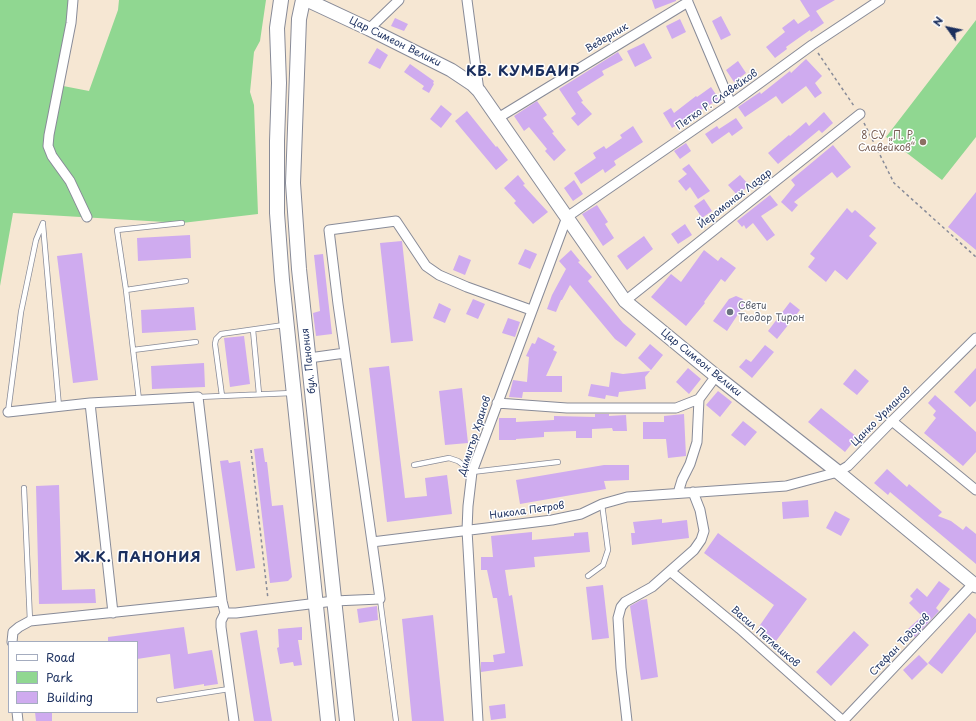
<!DOCTYPE html>
<html>
<head>
<meta charset="utf-8">
<style>
	body { margin:0 }
	#map { position:relative; width:976px; height:721px; overflow:hidden; background:#f6e7d3; font-family:"Playpen Sans",sans-serif }
	canvas { display:block }
	.legend { position:absolute; left:8px; top:641px; width:130px; height:72px; box-sizing:border-box; background:#fff; border:1px solid #a4acbf; margin:0; padding:5px 7px; list-style:none; font-size:12px; color:#1b2f5e }
	.legend li { display:flex; align-items:center; gap:8px; height:20px }
	.legend b { width:20px; border:1px solid #a4acbf }
	.north { position:absolute; left:928px; top:8px; width:40px; height:40px; -webkit-text-stroke:3px #fff; paint-order:stroke; rotate:303deg; font-size:11px; font-weight:700; line-height:16px; text-align:center; color:#1b2f5e }
	.north::after { content:''; display:block; margin:auto; width:14px; height:18px; background:#1b2f5e; clip-path:polygon(50% 0,100% 100%,50% 72%,0 100%) }
</style>
</head>
<body>
<div id="map">
<canvas width="976" height="721"></canvas>
<ul class="legend">
<li><b style="height:5px;background:#fff"></b>Road</li>
<li><b style="height:11px;background:#90d791"></b>Park</li>
<li><b style="height:11px;background:#cfabef"></b>Building</li>
</ul>
<div class="north">N</div>
</div>
<script>
const ctx = document.querySelector('canvas').getContext('2d');
ctx.lineJoin = 'round';
function fillPath(path, color) {
  ctx.fillStyle = color;
  ctx.fill(path, 'evenodd');
}
function poly(rows) {
  const path = new Path2D();
  for (const r of rows) {
    path.moveTo(r[0], r[1]);
    for (let i = 2; i < r.length; i += 2) path.lineTo(r[i], r[i + 1]);
  }
  return path;
}
function strokePath(path, color, width, dash) {
  ctx.strokeStyle = color;
  ctx.lineWidth = width;
  ctx.lineCap = dash ? 'butt' : 'round';
  ctx.setLineDash(dash || []);
  ctx.stroke(path);
}
function write(font, color, halo, rows, align = 'center') {
  ctx.font = font + ' "Playpen Sans",sans-serif';
  ctx.lineWidth = 3;
  ctx.setLineDash([]);
  ctx.textBaseline = 'middle';
  ctx.strokeStyle = halo;
  ctx.fillStyle = color;
  for (const [text, x, y, turn = 0] of rows) {
    ctx.save();
    ctx.translate(x, y);
    ctx.rotate((+turn || 0) * Math.PI / 180);
    ctx.textAlign = isNaN(turn) ? turn : align;
    if (halo) ctx.strokeText(text, 0, 0);
    ctx.fillText(text, 0, 0);
    ctx.restore();
  }
}
fillPath(poly([
	[0,0,73,0,58,85,89,91,118,10,119,0,266,0,260,41,254,52,250,92,254,105,258,214,182,223,13,213,0,286],
	[976,20,976,137,942,180,886,137]
]), '#90d791');
fillPath(poly([
	[652,0,676,0,676,1,655,9],
	[800,0,835,0,816,11,824,23,811,32,810,30,786,47,787,49,775,58,766,47,785,32,782,28,794,19,798,24,810,16],
	[721,16,731,35,721,40,712,21],
	[395,18,408,24,404,31,391,26],
	[680,19,686,32,672,39,666,26],
	[644,43,652,58,635,67,627,51],
	[377,48,388,55,380,69,368,63],
	[618,52,623,60,602,71,604,75,577,92,583,101,581,102,592,114,578,126,571,118,576,114,559,89],
	[806,59,822,76,815,83,822,93,815,98,806,86,782,104,776,96,745,117,738,107,760,92,761,94,790,71,791,73],
	[738,61,746,73,734,82,726,70],
	[410,64,434,81,433,83,434,84,429,93,422,89,424,86,404,72],
	[711,87,719,99,672,128,663,113,671,108,674,113,696,96,697,97],
	[537,101,547,115,543,118,554,132,552,133,566,150,554,161,545,151,547,149,529,127,524,131,514,116],
	[441,105,452,114,441,128,430,119],
	[467,111,496,147,497,146,508,160,496,170,455,121],
	[824,112,833,123,822,133,819,130,778,164,768,153,789,135,790,136,806,122,809,126],
	[736,118,743,128,732,136,729,132,712,144,705,134,717,126,719,129],
	[633,126,643,142,614,161,616,165,605,173,603,169,581,184,574,173,596,158,593,153,604,146,606,149,622,138,620,135],
	[686,143,691,151,680,159,674,151],
	[833,145,851,167,837,178,832,172,794,202,798,205,792,212,781,202,795,185,791,180],
	[689,164,710,191,698,199,690,187,686,191,678,181,687,174,682,169],
	[518,175,525,184,523,185,548,212,533,224,514,203,516,201,504,188],
	[740,175,749,185,738,196,728,185],
	[574,180,583,194,573,201,564,188],
	[976,192,976,250,948,227],
	[770,195,778,205,761,216,775,235,767,241,753,223,746,229,744,225,742,227,737,221],
	[704,199,712,211,702,218,694,206],
	[597,205,608,222,605,224,614,238,603,246,582,214],
	[847,208,852,213,855,210,876,228,869,236,877,243,847,280,835,270,826,282,808,267,815,258,810,254],
	[685,224,692,235,678,244,671,234],
	[190,235,191,258,138,261,137,238],
	[644,236,653,249,627,270,617,256],
	[402,241,413,341,391,343,380,243],
	[525,249,537,254,530,269,518,264],
	[571,250,580,261,578,262,592,277,588,281,623,323,636,334,626,347,615,339,570,285,562,300,561,300,556,312,547,309,552,295,566,269,559,261],
	[704,250,718,261,721,257,736,268,725,282,721,279,704,302,705,303,686,326,651,297,671,274,681,282],
	[82,253,98,380,73,383,57,256],
	[323,254,332,334,316,336,313,313,320,311,314,255],
	[459,255,471,260,465,275,453,270],
	[736,296,743,299,744,305,727,331,713,321,729,299],
	[473,299,485,304,478,319,466,314],
	[790,302,800,310,777,339,768,331],
	[439,303,451,309,445,323,433,318],
	[194,307,196,330,142,333,141,310],
	[508,318,520,322,515,337,502,333],
	[244,336,250,384,230,387,224,338],
	[538,337,555,346,553,350,557,352,546,376,562,376,562,392,523,392,522,398,509,397,513,380,527,382,529,357,526,356,532,343,535,344],
	[650,344,663,355,651,370,638,358],
	[765,345,774,352,752,378,739,367,746,359,751,362],
	[204,363,205,387,152,389,151,366],
	[389,366,405,498,427,496,425,478,447,475,452,514,387,522,369,368],
	[688,368,701,379,689,394,676,382],
	[976,368,976,401,970,407,954,392],
	[855,369,869,381,857,395,843,384],
	[650,371,645,377,646,389,619,392,618,397,606,395,605,399,588,396,591,384,609,387,611,372,623,374],
	[462,388,468,443,445,445,439,391],
	[718,391,732,402,720,417,706,405],
	[935,395,976,432,976,452,963,466,924,433,936,418,933,415,936,411,928,403],
	[821,408,857,437,845,452,808,422],
	[595,414,609,414,609,416,626,415,627,431,613,431,612,428,592,429,592,438,576,438,576,431,544,432,544,437,516,439,516,440,499,440,499,418,516,418,516,422,554,420,554,416,595,417],
	[684,414,686,456,668,458,666,439,643,439,643,422,664,422,664,416],
	[743,421,757,432,745,446,731,435],
	[263,448,265,462,267,462,272,506,283,505,292,577,288,581,270,583,254,449],
	[228,460,229,463,240,461,255,568,236,571,220,461],
	[604,465,629,465,629,480,604,481,606,489,520,504,516,480],
	[887,469,907,487,909,484,942,512,938,516,951,521,963,530,966,526,976,534,976,564,890,492,888,495,874,483],
	[59,485,62,590,95,589,96,603,39,604,36,486],
	[808,500,809,517,783,519,782,502],
	[835,511,850,519,841,536,826,528],
	[662,519,662,523,687,520,689,538,632,545,631,533,635,533,633,522],
	[532,532,532,540,574,536,574,533,588,532,590,552,534,557,535,567,505,570,509,596,512,595,523,666,481,672,481,662,494,662,493,655,505,653,497,598,493,598,487,570,481,570,481,557,493,557,491,536],
	[718,533,807,599,776,641,758,628,774,605,704,553],
	[939,581,950,589,936,608,939,611,915,637,908,629,922,616,909,603,913,599,910,596,917,588,927,597],
	[603,585,609,638,592,640,586,587],
	[647,599,658,677,641,680,630,606,641,600],
	[377,606,378,620,359,623,357,609],
	[969,613,976,619,976,632,942,674,928,663],
	[433,615,444,721,412,721,402,619],
	[184,627,188,654,212,650,218,684,204,686,204,684,174,689,170,654,137,659,137,642,108,642,108,637],
	[302,627,302,640,298,640,302,665,294,666,293,662,280,664,277,648,279,647,278,629],
	[257,630,272,721,254,721,240,633],
	[854,631,869,645,831,686,816,672],
	[919,655,928,664,912,680,903,670],
	[505,704,506,718,491,720,489,706],
	[35,712,52,712,52,721,36,721]
]), '#cfabef');
const lane = poly([
	[43,225,59,407],
	[126,290,186,281],
	[253,330,259,394],
	[133,350,196,342],
	[222,396,215,344,216,339,221,334,284,325],
	[198,397,292,393],
	[139,400,126,290,117,230,182,223],
	[8,412,21,312,36,240,43,223],
	[414,465,449,458,458,461,472,472,558,462],
	[24,488,30,621],
	[588,576,603,565,608,550,602,504],
	[380,599,396,721],
	[159,700,229,689]
]);
const street = poly([
	[73,0,71,23,49,135,48,146,52,156,70,181,87,217],
	[467,0,479,91],
	[687,0,731,104],
	[369,29,399,0],
	[498,118,688,2],
	[625,301,860,114],
	[309,358,345,353],
	[90,403,113,613],
	[497,403,567,408,676,408,699,399,716,376],
	[8,412,90,403,198,397,222,601,225,613,236,613,334,601,380,599,372,542,552,520,581,514,602,504,627,497,786,486,838,472,848,466,892,421,976,338],
	[892,421,976,490],
	[678,493,682,480,690,464,697,442,699,399],
	[372,542,338,304,329,230,396,221,426,266,439,275,467,287,531,310],
	[670,571,740,629,843,721],
	[225,613,221,621,221,627,234,721],
	[12,642,13,632,19,627,30,621,222,601],
	[17,712,18,721],
	[478,721,467,530,468,506,472,472,567,217,731,104,812,45,880,0],
	[627,721,621,668,618,618,621,607,625,602,652,587,694,550,701,540,704,531,700,510,693,492],
	[843,721,973,584]
]);
const secondary = poly([
	[307,0,369,29,451,70,472,84,479,91,625,301,716,376,838,472,976,586]
]);
const primary = poly([
	[281,0,277,28,279,83,277,141,277,213,282,280,328,721],
	[303,0,299,19,293,183,299,269,347,721]
]);
strokePath(lane, '#888b98', 6);
strokePath(street, '#888b98', 11);
strokePath(secondary, '#888b98', 15);
strokePath(primary, '#888b98', 16);
strokePath(poly([
	[818,53,854,106],
	[864,123,894,183,976,257],
	[251,450,268,599]
]), '#888b98', 1.5, [3, 3]);
strokePath(lane, '#fff', 4.5);
strokePath(street, '#fff', 9);
strokePath(secondary, '#fff', 13);
strokePath(primary, '#fff', 14);
for (const [x, y, r, color] of [
	[923,142,4,"#8d6e63"],
	[730,312,4,"#6b7280"]
]) {
  const dot = new Path2D();
  dot.arc(x, y, r, 0, 2 * Math.PI);
  ctx.fillStyle = color;
  ctx.fill(dot);
  strokePath(dot, '#fff', 1.5);
}
write('10px', '#1b2f5e', '#fff', [
	["Ведерник",607,38,-31],
	["Цар Симеон Велики",395,42,26],
	["Петко Р. Славейков",717,100,-35],
	["Йеромонах Лазар",735,199,-38],
	["бул. Панония",309,361,-96],
	["Цар Симеон Велики",701,363,39],
	["Цанко Урманов",881,417,-45],
	["Димитър Хранов",475,436,-72],
	["Никола Петров",527,511,-8],
	["Васил Петлешков",765,637,41],
	["Стефан Тодоров",900,645,-46]
]);
write('10px', '#785e54', '#fff', [
	["8 СУ „П. Р.",915,136],
	["Славейков“",915,148]
], 'right');
write('10px', '#5b616d', '#fff', [
	["Свети",738,306],
	["Теодор Тирон",738,318]
], 'left');
ctx.letterSpacing = '1px';
write('bold 14px', '#1b2f5e', '#fff', [
	["КВ. КУМБАИР",523,72],
	["Ж.К. ПАНОНИЯ",138,558]
]);
ctx.letterSpacing = '0px';
</script>
</body>
</html>
